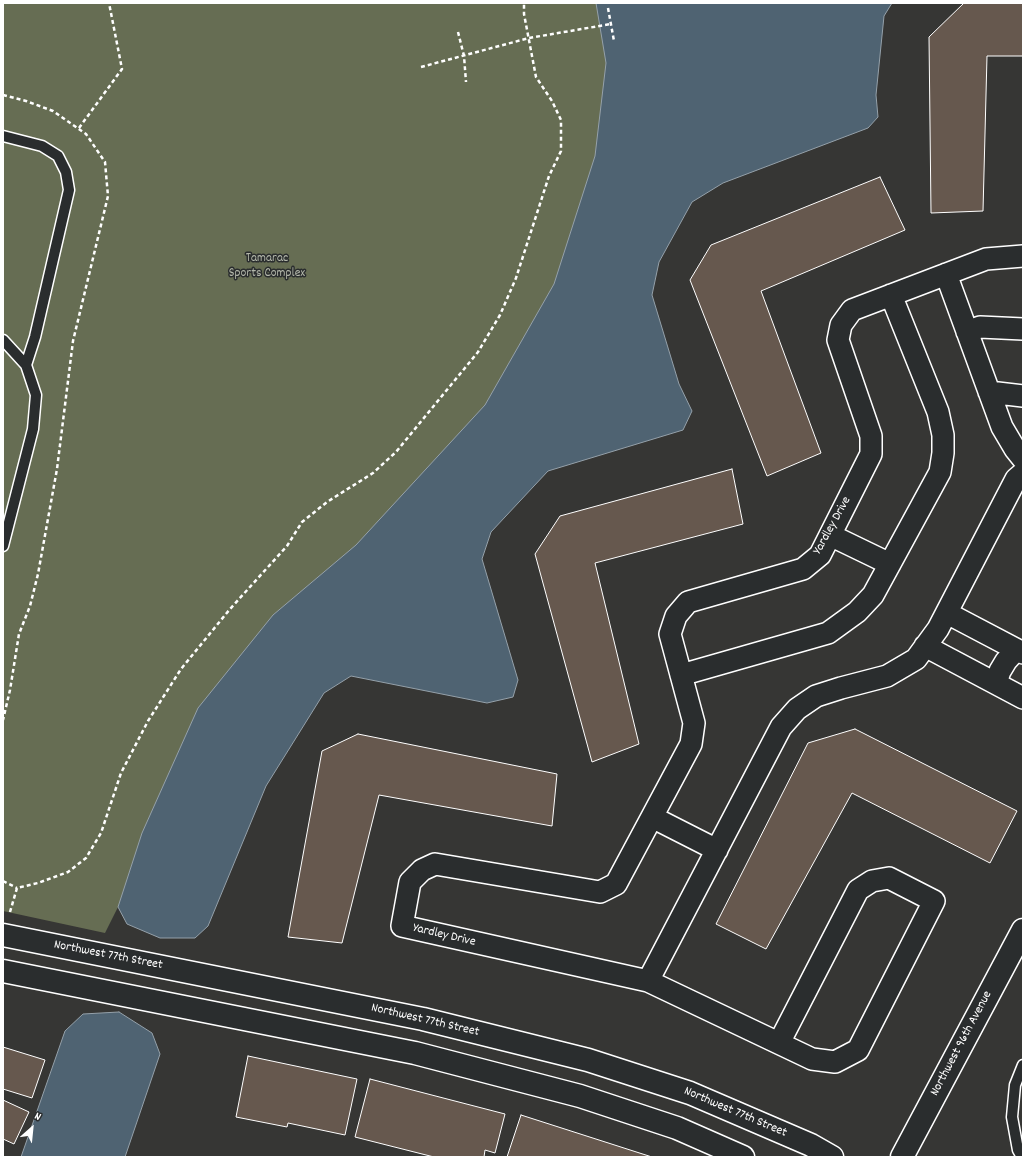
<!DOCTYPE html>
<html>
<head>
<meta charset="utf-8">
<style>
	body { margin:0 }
	#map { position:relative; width:1026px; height:1160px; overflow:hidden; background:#363634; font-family:Dekko,sans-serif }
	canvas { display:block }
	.frame { position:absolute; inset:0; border:4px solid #fff; pointer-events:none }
	.north { position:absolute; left:12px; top:1108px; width:40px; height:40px; -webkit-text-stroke:3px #2a2d2e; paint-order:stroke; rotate:27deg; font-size:11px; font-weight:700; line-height:16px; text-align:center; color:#fff }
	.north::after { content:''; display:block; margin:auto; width:14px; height:18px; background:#fff; clip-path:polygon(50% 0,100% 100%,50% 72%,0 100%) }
</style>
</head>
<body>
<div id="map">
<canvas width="1026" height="1160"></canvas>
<div class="frame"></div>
<div class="north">N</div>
</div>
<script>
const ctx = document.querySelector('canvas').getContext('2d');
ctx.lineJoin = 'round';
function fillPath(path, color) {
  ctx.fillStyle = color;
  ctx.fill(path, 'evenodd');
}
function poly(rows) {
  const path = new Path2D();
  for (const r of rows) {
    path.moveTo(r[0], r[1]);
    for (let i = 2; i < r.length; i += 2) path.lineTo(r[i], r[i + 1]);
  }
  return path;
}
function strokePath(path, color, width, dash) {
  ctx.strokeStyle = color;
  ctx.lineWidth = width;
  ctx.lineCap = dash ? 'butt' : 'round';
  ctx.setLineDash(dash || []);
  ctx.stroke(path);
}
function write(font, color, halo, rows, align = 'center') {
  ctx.font = font + ' Dekko,sans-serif';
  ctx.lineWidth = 3;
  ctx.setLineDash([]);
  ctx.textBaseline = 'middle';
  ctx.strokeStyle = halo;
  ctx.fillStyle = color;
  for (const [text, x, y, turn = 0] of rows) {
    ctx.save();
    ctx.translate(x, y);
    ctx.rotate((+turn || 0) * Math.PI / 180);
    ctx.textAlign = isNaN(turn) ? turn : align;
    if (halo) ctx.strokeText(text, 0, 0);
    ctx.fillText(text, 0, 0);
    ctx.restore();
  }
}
fillPath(poly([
	[3,3,609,3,611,145,550,320,118,907,105,933,3,911]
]), '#666d53');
const water = poly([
	[596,3,892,3,884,16,876,95,878,117,868,128,723,183,692,202,659,262,652,295,679,384,692,411,683,430,548,471,491,532,482,559,518,680,513,697,487,703,351,676,324,693,266,786,208,926,195,938,160,938,127,924,118,907,142,833,198,708,273,615,356,545,485,405,554,284,595,156,606,63,596,3],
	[119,1012,152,1033,160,1054,125,1157,21,1157,65,1031,83,1014,119,1012]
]);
fillPath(water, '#4f6372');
strokePath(water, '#95a1aa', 1);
const building = poly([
	[964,3,1023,3,1023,56,987,56,983,211,931,213,929,37,964,3],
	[880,177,905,230,761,291,821,453,767,476,690,280,711,245,880,177],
	[732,469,743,524,595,563,639,744,592,762,535,554,560,516,732,469],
	[855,729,1017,811,990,863,852,793,766,949,716,924,808,743,855,729],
	[358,734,557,774,552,826,379,795,342,943,288,937,322,751,358,734],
	[3,1047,45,1060,32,1098,3,1089,3,1047],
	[248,1056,357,1079,345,1135,288,1123,287,1127,236,1117,248,1056],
	[370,1079,505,1114,495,1153,485,1150,484,1157,434,1157,355,1137,370,1079],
	[3,1100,29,1112,14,1144,3,1139,3,1100],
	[521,1115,652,1157,507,1157,521,1115]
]);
fillPath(building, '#66584e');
strokePath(building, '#fff', 1);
const lane = poly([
	[3,136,42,146,58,156,66,172,69,190,35,337,26,365],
	[3,340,26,365,36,395,33,429,3,546],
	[1022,1157,1018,1150,1012,1117,1015,1085,1023,1065]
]);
const street = poly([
	[946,274,1002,427,1015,449,1023,459],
	[967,332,980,327,1023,329],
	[989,392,1023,396],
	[830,535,890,564],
	[947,613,1023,653],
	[925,646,1023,698],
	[681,675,828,633,857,612,873,595,940,472,943,453,943,435,938,412,891,295],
	[996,683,1000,671,1006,661,1016,650],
	[652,817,717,850],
	[648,981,781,727,797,709,816,696,841,688,887,676,916,659,938,629,1016,479,1023,473],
	[779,1043,858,890,872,881,889,878,934,901,858,1050,835,1062,812,1059,648,981,402,926,410,882,422,870,435,864,600,892,616,884,691,744,694,723,670,634,676,616,688,602,803,569,820,555,871,454,871,436,838,340,841,325,852,310,986,259,1023,256]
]);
const secondary = poly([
	[3,935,423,1019,588,1060,690,1093,811,1145,832,1157],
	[3,971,415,1053,580,1096,677,1128,743,1157],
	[902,1157,1023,930]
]);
strokePath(lane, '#fff', 13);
strokePath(street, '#fff', 24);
strokePath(secondary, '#fff', 25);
strokePath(poly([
	[608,8,614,41],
	[458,32,464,56,466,82],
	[421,67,529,38,611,24],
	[3,95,26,101,53,111,86,134,105,162,108,196,73,341,57,469,38,574,30,606,19,634,10,690,3,720],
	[79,128,122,69,109,3],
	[3,881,17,888],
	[10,912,17,888,38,883,68,872,86,858,101,833,121,773,148,721,181,669,230,609,287,546,302,522,327,502,373,473,396,452,478,352,500,315,516,278,549,176,561,151,561,120,552,101,536,77,524,14,524,3]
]), '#fff', 2.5, [4, 3]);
strokePath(lane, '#2a2d2e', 10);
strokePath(street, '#2a2d2e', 21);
strokePath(secondary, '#2a2d2e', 22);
write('13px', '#b2b6a9', '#2a2d2e', [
	["Tamarac",267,259],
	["Sports Complex",267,274]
]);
write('13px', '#fff', '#2a2d2e', [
	["Yardley Drive",833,526,-61],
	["Yardley Drive",444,936,13],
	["Northwest 77th Street",108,956,11],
	["Northwest 77th Street",425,1021,13],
	["Northwest 96th Avenue",962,1044,-62],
	["Northwest 77th Street",735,1113,23]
]);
</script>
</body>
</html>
